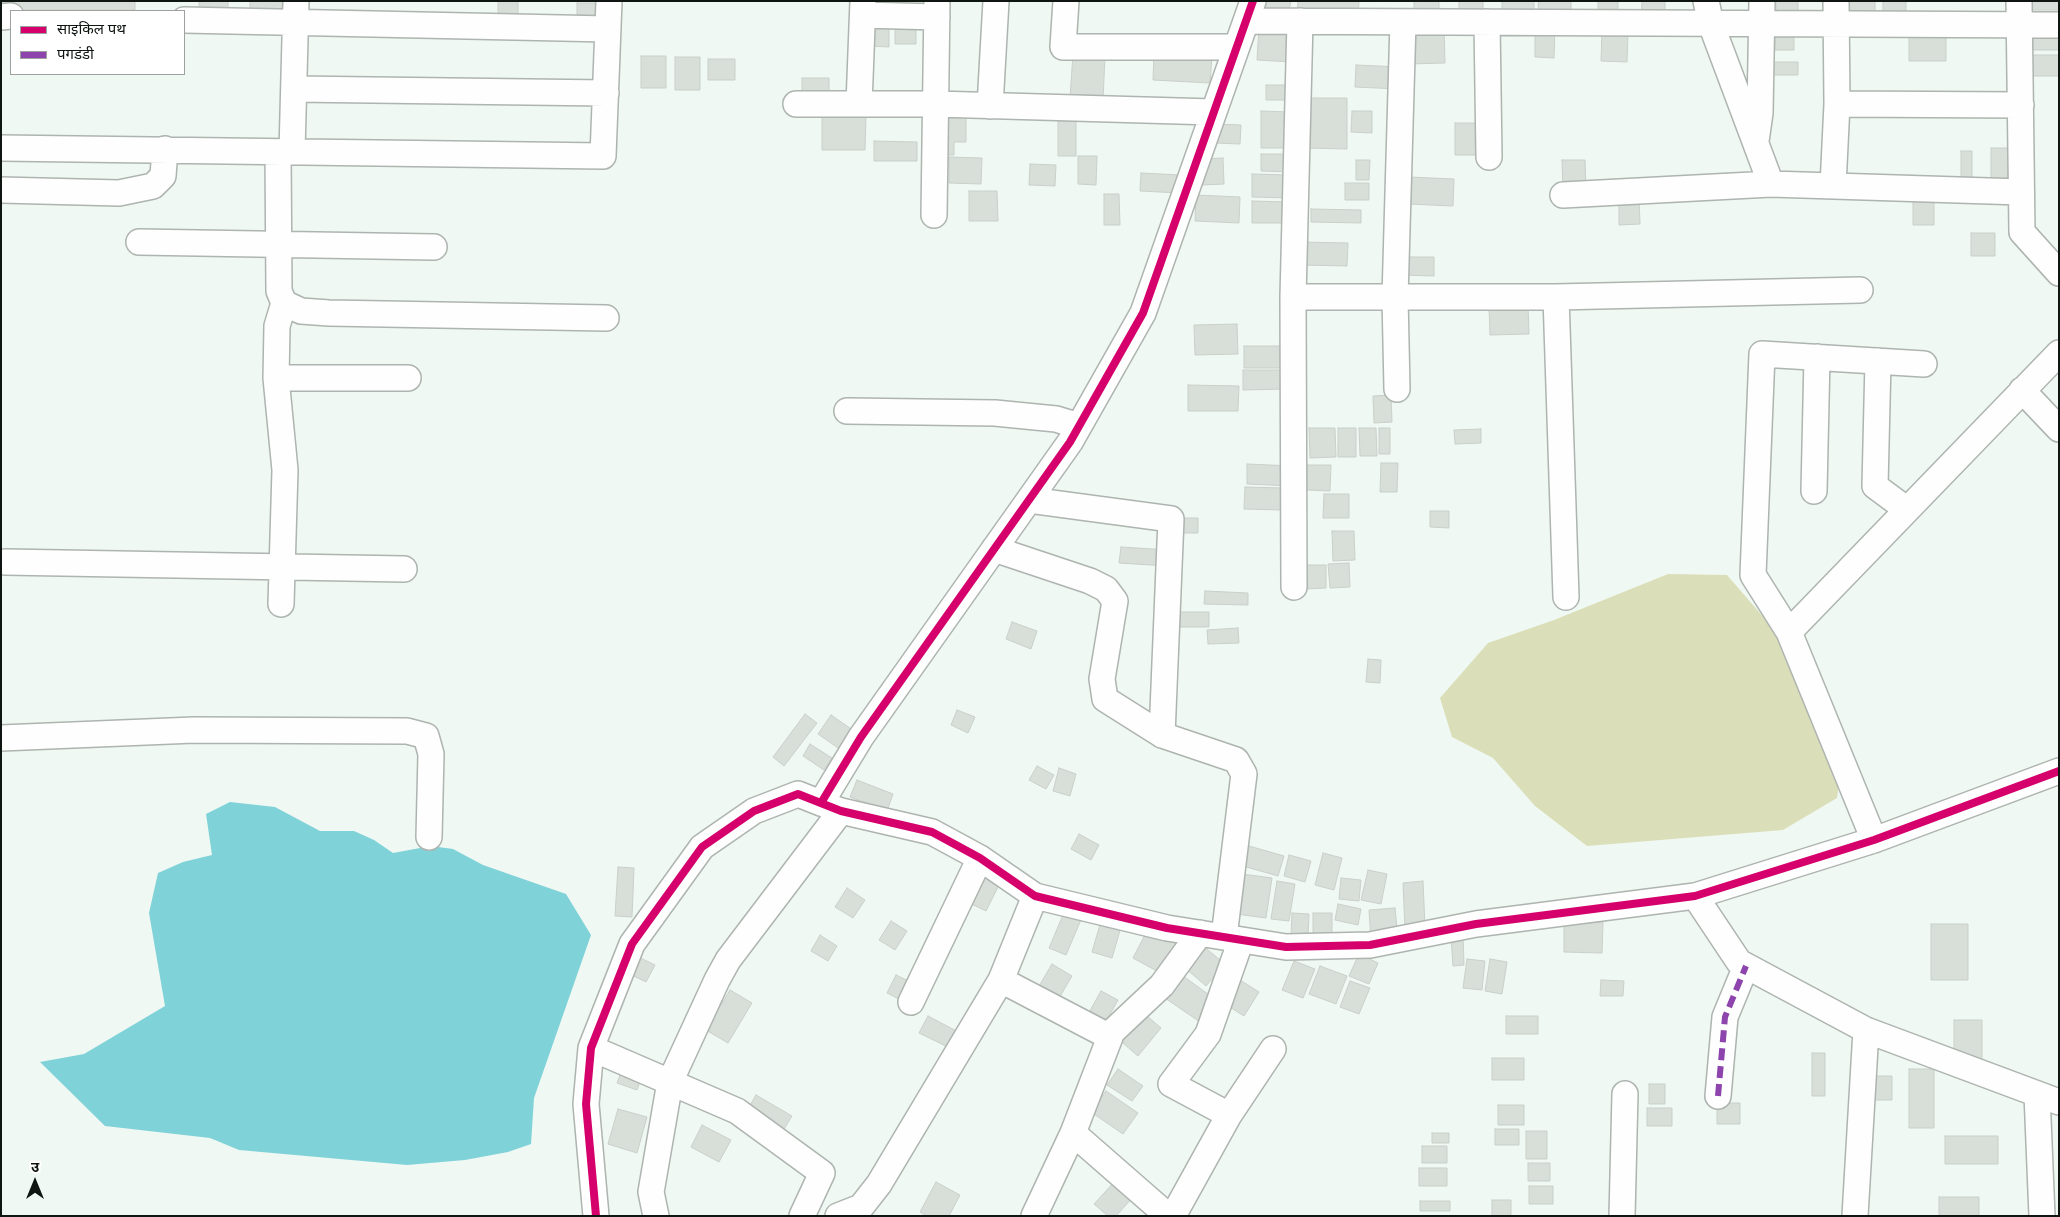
<!DOCTYPE html>
<html>
<head>
<meta charset="utf-8">
<style>
	body { margin:0 }
	#map { position:relative; width:2060px; height:1217px; overflow:hidden; background:#eff8f2; font-family:Roboto,"Noto Sans Devanagari",sans-serif }
	canvas { display:block }
	.frame { position:absolute; inset:0; border:2px solid #0f1511; pointer-events:none }
	.legend { position:absolute; left:10px; top:10px; width:175px; height:65px; box-sizing:border-box; background:#fff; border:1px solid #9fa1a0; margin:0; padding:6px 9px; list-style:none; font-size:15px; color:#0f1511 }
	.legend li { display:flex; align-items:center; gap:10px; height:25px }
	.legend b { width:25px; border:1px solid #9fa1a0 }
	.north { position:absolute; left:10px; top:1157px; width:50px; height:50px; -webkit-text-stroke:4px #fff; paint-order:stroke; rotate:0deg; font-size:14px; font-weight:700; line-height:20px; text-align:center; color:#0f1511 }
	.north::after { content:''; display:block; margin:auto; width:18px; height:22px; background:#0f1511; clip-path:polygon(50% 0,100% 100%,50% 72%,0 100%) }
</style>
</head>
<body>
<div id="map">
<canvas width="2060" height="1217"></canvas>
<div class="frame"></div>
<ul class="legend">
<li><b style="height:6px;background:#d6006c"></b>साइकिल पथ</li>
<li><b style="height:6px;background:#8e44ad"></b>पगडंडी</li>
</ul>
<div class="north">उ</div>
</div>
<script>
const ctx = document.querySelector('canvas').getContext('2d');
ctx.lineJoin = 'round';
function fillPath(path, color) {
  ctx.fillStyle = color;
  ctx.fill(path, 'evenodd');
}
function poly(rows) {
  const path = new Path2D();
  for (const r of rows) {
    path.moveTo(r[0], r[1]);
    for (let i = 2; i < r.length; i += 2) path.lineTo(r[i], r[i + 1]);
  }
  return path;
}
function strokePath(path, color, width, dash) {
  ctx.strokeStyle = color;
  ctx.lineWidth = width;
  ctx.lineCap = dash ? 'butt' : 'round';
  ctx.setLineDash(dash || []);
  ctx.stroke(path);
}
fillPath(poly([
	[1668,574,1727,575,1817,679,1846,735,1837,798,1783,830,1587,846,1535,806,1493,758,1452,737,1440,698,1488,643,1554,620]
]), '#dbdfb9');
fillPath(poly([
	[230,802,275,807,320,831,354,831,374,840,393,853,431,846,453,849,483,865,566,894,591,935,534,1098,531,1144,508,1152,465,1160,407,1165,239,1150,210,1138,105,1126,40,1062,84,1054,165,1006,149,913,158,873,183,862,212,855,206,814]
]), '#80d2d9');
const building = poly([
	[1,1,135,1,135,10,1,10,1,1],
	[199,1,228,1,228,13,199,13,199,1],
	[250,1,292,1,292,14,250,13,250,1],
	[498,1,518,1,518,15,498,15,498,1],
	[1261,1,1291,1,1288,15,1260,11,1261,1],
	[1298,1,1359,1,1358,18,1297,15,1298,1],
	[1414,1,1439,1,1439,18,1414,17,1414,1],
	[1459,1,1483,1,1483,19,1459,19,1459,1],
	[1502,1,1534,1,1534,16,1502,16,1502,1],
	[1538,1,1571,1,1571,17,1539,18,1538,1],
	[1598,1,1618,1,1618,21,1598,21,1598,1],
	[1642,1,1665,1,1665,22,1641,21,1642,1],
	[1776,1,1798,1,1798,15,1776,15,1776,1],
	[1846,1,1875,1,1875,19,1846,19,1846,1],
	[1883,1,1906,1,1906,18,1883,18,1883,1],
	[2027,1,2059,1,2059,10,2027,10,2027,1],
	[577,3,605,3,605,19,577,19,577,3],
	[867,22,889,22,889,47,867,46,867,22],
	[895,23,916,23,916,44,895,44,895,23],
	[1775,25,1794,25,1794,50,1775,50,1775,25],
	[1535,27,1555,27,1554,58,1535,57,1535,27],
	[1909,27,1946,27,1946,61,1909,61,1909,27],
	[1259,28,1293,29,1292,62,1257,60,1259,28],
	[1444,28,1445,63,1409,64,1408,29,1444,28],
	[1602,30,1628,32,1627,62,1601,61,1602,30],
	[2031,30,2059,30,2059,50,2031,50,2031,30],
	[1154,53,1212,56,1210,83,1153,80,1154,53],
	[1073,54,1105,56,1103,100,1070,98,1073,54],
	[2029,55,2059,55,2059,76,2029,76,2029,55],
	[641,56,666,56,666,88,641,88,641,56],
	[675,57,700,57,700,90,675,90,675,57],
	[708,59,735,59,735,80,708,80,708,59],
	[1772,62,1798,62,1798,75,1772,75,1772,62],
	[1356,65,1400,67,1398,89,1355,87,1356,65],
	[802,78,829,78,829,92,802,92,802,78],
	[1266,85,1296,85,1296,100,1266,100,1266,85],
	[1305,98,1347,98,1347,149,1305,148,1305,98],
	[944,110,966,110,966,142,954,142,954,155,943,155,944,110],
	[1261,111,1289,112,1288,148,1261,148,1261,111],
	[1352,111,1372,111,1372,133,1351,132,1352,111],
	[822,113,866,114,865,150,822,150,822,113],
	[1058,116,1076,116,1076,156,1058,156,1058,116],
	[1455,123,1483,123,1483,155,1455,155,1455,123],
	[1216,124,1241,125,1240,144,1215,143,1216,124],
	[874,141,917,142,917,161,874,161,874,141],
	[1991,148,2015,148,2015,183,1991,183,1991,148],
	[1961,151,1972,151,1972,182,1961,182,1961,151],
	[1261,154,1291,154,1291,172,1261,171,1261,154],
	[1078,156,1097,156,1096,185,1078,184,1078,156],
	[949,157,982,158,981,184,949,183,949,157],
	[1223,158,1224,184,1202,185,1201,159,1223,158],
	[1356,160,1370,160,1369,180,1356,180,1356,160],
	[1562,160,1585,160,1586,189,1563,190,1562,160],
	[1030,164,1056,165,1055,186,1029,185,1030,164],
	[1141,173,1181,175,1180,193,1140,191,1141,173],
	[1252,174,1290,175,1290,198,1252,197,1252,174],
	[1409,177,1454,179,1453,206,1408,204,1409,177],
	[1345,183,1369,183,1369,200,1345,200,1345,183],
	[969,191,997,191,998,221,969,221,969,191],
	[1913,192,1934,192,1934,225,1913,225,1913,192],
	[1104,194,1119,194,1120,225,1104,225,1104,194],
	[1196,195,1240,197,1239,223,1195,221,1196,195],
	[1639,198,1640,224,1619,225,1619,199,1639,198],
	[1252,201,1289,202,1289,223,1252,223,1252,201],
	[1311,209,1361,210,1361,223,1311,222,1311,209],
	[1971,233,1995,233,1995,256,1971,256,1971,233],
	[1302,242,1348,243,1347,266,1301,265,1302,242],
	[1402,257,1434,257,1434,276,1401,275,1402,257],
	[1528,304,1529,334,1490,335,1489,305,1528,304],
	[1237,324,1238,354,1195,355,1194,325,1237,324],
	[1244,346,1289,346,1289,368,1244,368,1244,346],
	[1243,370,1287,370,1287,389,1243,390,1243,370],
	[1188,385,1239,386,1238,411,1188,411,1188,385],
	[1391,395,1392,422,1374,423,1373,396,1391,395],
	[1309,428,1335,428,1336,457,1310,458,1309,428],
	[1338,428,1356,428,1356,457,1338,457,1338,428],
	[1359,428,1376,428,1377,456,1360,456,1359,428],
	[1379,428,1390,428,1390,454,1379,454,1379,428],
	[1481,429,1481,443,1455,444,1454,430,1481,429],
	[1381,463,1398,463,1397,492,1380,492,1381,463],
	[1247,464,1292,466,1291,486,1247,484,1247,464],
	[1307,465,1331,465,1330,491,1307,490,1307,465],
	[1245,487,1283,488,1282,510,1244,509,1245,487],
	[1324,494,1349,494,1349,518,1323,518,1324,494],
	[1430,511,1449,511,1449,528,1430,527,1430,511],
	[1174,518,1198,518,1198,533,1174,533,1174,518],
	[1332,531,1354,531,1355,560,1333,561,1332,531],
	[1121,547,1168,550,1167,566,1119,563,1121,547],
	[1349,563,1350,587,1330,588,1328,564,1349,563],
	[1306,565,1326,565,1326,588,1306,589,1306,565],
	[1205,591,1248,593,1248,605,1204,604,1205,591],
	[1171,612,1209,612,1209,627,1171,627,1171,612],
	[1012,622,1037,631,1031,649,1006,639,1012,622],
	[1238,628,1239,643,1208,644,1207,630,1238,628],
	[1368,659,1381,660,1380,683,1366,682,1368,659],
	[957,710,975,717,968,733,951,725,957,710],
	[805,714,817,723,784,766,773,757,805,714],
	[831,715,854,731,841,750,818,734,831,715],
	[810,744,832,758,824,770,803,756,810,744],
	[1037,766,1054,775,1046,789,1029,780,1037,766],
	[1059,768,1076,774,1070,796,1053,791,1059,768],
	[857,780,893,794,887,811,850,797,857,780],
	[1079,834,1099,845,1091,860,1071,849,1079,834],
	[1249,846,1284,856,1278,876,1243,866,1249,846],
	[1323,853,1342,858,1334,890,1315,885,1323,853],
	[1289,855,1311,861,1305,882,1284,876,1289,855],
	[618,867,634,868,632,917,615,916,618,867],
	[976,869,1001,881,986,911,961,899,976,869],
	[1368,870,1387,874,1381,904,1361,900,1368,870],
	[1242,874,1272,878,1266,918,1236,914,1242,874],
	[1341,878,1361,880,1359,901,1339,899,1341,878],
	[1277,881,1295,884,1289,921,1271,919,1277,881],
	[1423,881,1425,927,1405,928,1403,883,1423,881],
	[847,888,865,900,853,918,835,907,847,888],
	[1338,904,1361,909,1358,925,1335,920,1338,904],
	[1066,908,1083,915,1066,955,1049,948,1066,908],
	[1395,908,1398,939,1371,941,1369,910,1395,908],
	[1292,913,1309,914,1308,937,1291,936,1292,913],
	[1313,913,1332,913,1332,939,1313,939,1313,913],
	[891,921,907,931,895,950,879,940,891,921],
	[1101,921,1121,927,1112,958,1092,952,1101,921],
	[1564,922,1603,922,1602,953,1564,952,1564,922],
	[1931,924,1968,924,1968,980,1931,980,1931,924],
	[1148,929,1180,946,1164,975,1133,958,1148,929],
	[820,935,837,946,828,961,811,951,820,935],
	[1451,935,1463,935,1464,965,1453,966,1451,935],
	[1202,945,1225,964,1206,986,1184,967,1202,945],
	[632,954,655,965,646,982,623,971,632,954],
	[1359,954,1378,963,1369,984,1349,976,1359,954],
	[1467,959,1485,961,1482,990,1463,988,1467,959],
	[1490,959,1507,962,1502,994,1485,991,1490,959],
	[1294,961,1315,969,1303,998,1282,990,1294,961],
	[1052,964,1072,976,1055,1005,1035,993,1052,964],
	[1320,966,1347,976,1336,1004,1309,994,1320,966],
	[1179,973,1216,1000,1200,1022,1162,996,1179,973],
	[896,975,915,984,905,1002,887,993,896,975],
	[1240,980,1259,992,1244,1016,1225,1004,1240,980],
	[1601,980,1624,981,1623,996,1600,996,1601,980],
	[1350,981,1370,988,1359,1014,1340,1007,1350,981],
	[730,990,752,1003,728,1043,706,1030,730,990],
	[1101,991,1118,1000,1104,1025,1087,1016,1101,991],
	[1140,1010,1161,1028,1138,1056,1116,1037,1140,1010],
	[928,1016,964,1035,956,1051,919,1033,928,1016],
	[1506,1016,1538,1016,1538,1034,1506,1034,1506,1016],
	[1954,1020,1982,1020,1982,1062,1954,1062,1954,1020],
	[1812,1053,1825,1053,1825,1096,1812,1096,1812,1053],
	[1492,1058,1524,1058,1524,1080,1492,1080,1492,1058],
	[623,1067,643,1074,637,1090,617,1083,623,1067],
	[1118,1069,1143,1086,1132,1101,1107,1085,1118,1069],
	[1909,1069,1934,1069,1934,1128,1909,1128,1909,1069],
	[1871,1076,1892,1076,1892,1100,1871,1100,1871,1076],
	[1649,1084,1665,1084,1665,1104,1649,1104,1649,1084],
	[1106,1091,1138,1113,1123,1134,1091,1112,1106,1091],
	[756,1095,792,1116,781,1134,745,1114,756,1095],
	[1717,1103,1740,1103,1740,1124,1717,1124,1717,1103],
	[1498,1105,1524,1105,1524,1125,1498,1125,1498,1105],
	[1647,1108,1672,1108,1672,1126,1647,1126,1647,1108],
	[618,1109,647,1117,637,1153,608,1144,618,1109],
	[702,1125,731,1140,719,1162,691,1147,702,1125],
	[1495,1129,1519,1129,1519,1145,1495,1145,1495,1129],
	[1526,1131,1547,1131,1547,1159,1526,1159,1526,1131],
	[1432,1133,1449,1133,1449,1143,1432,1143,1432,1133],
	[1945,1136,1998,1136,1998,1164,1945,1164,1945,1136],
	[1422,1146,1447,1146,1447,1163,1422,1163,1422,1146],
	[1528,1163,1550,1163,1550,1181,1528,1181,1528,1163],
	[1419,1168,1447,1168,1447,1186,1419,1186,1419,1168],
	[1116,1180,1134,1196,1116,1216,1108,1216,1094,1204,1116,1180],
	[936,1182,960,1195,949,1216,927,1216,920,1212,936,1182],
	[1529,1186,1553,1186,1553,1204,1529,1204,1529,1186],
	[1939,1197,1979,1197,1979,1216,1939,1216,1939,1197],
	[1492,1200,1511,1200,1511,1216,1492,1216,1492,1200],
	[1420,1201,1450,1201,1450,1211,1420,1211,1420,1201]
]);
fillPath(building, '#d8ded8');
strokePath(building, '#cacfc9', 1);
const minor = poly([
	[1066,1,1063,47,1236,47],
	[1706,1,1711,24,1771,184],
	[2019,1,2022,232,2059,273],
	[863,15,937,17],
	[1,17,11,16],
	[184,20,608,29],
	[1247,21,2059,25],
	[1487,22,1489,157],
	[294,89,606,93],
	[796,104,936,104,1213,112],
	[859,104,863,1],
	[1837,104,2021,105],
	[990,106,996,1],
	[1756,141,1760,113,1762,1],
	[1,148,603,156,609,1],
	[292,151,296,1],
	[278,152,279,291,284,303,301,311,329,313,606,318],
	[1833,186,1837,104,1836,1],
	[1,190,119,193,153,186,163,176,165,149],
	[1563,195,1771,184,2021,192],
	[934,215,937,1],
	[139,242,434,247],
	[1293,297,1556,297,1860,290],
	[1556,297,1566,597],
	[1878,361,1875,486,1906,509],
	[276,378,408,378],
	[1397,389,1395,297,1403,22],
	[2022,390,2059,429],
	[847,411,995,413,1056,419,1079,426],
	[1814,491,1817,357],
	[1029,500,1171,519,1162,735],
	[994,549,1090,581,1106,589,1115,601,1102,679,1105,699,1162,735,1236,760,1244,774,1224,937],
	[5,562,404,569],
	[1294,587,1293,297,1300,21],
	[281,604,285,470,276,378,277,326,284,303],
	[1789,632,2059,353],
	[1,738,194,730,407,731,426,736,431,754,429,837],
	[821,803,861,737,1070,442,1143,313,1253,1],
	[1874,840,1789,632,1753,575,1762,354,1924,364],
	[1695,896,1739,962,1866,1030,2059,1102],
	[1001,980,1110,1037],
	[911,1002,980,858],
	[591,1048,737,1111,822,1173,802,1216],
	[2037,1094,2042,1216],
	[1718,1096,1725,1017,1746,966],
	[1229,1115,1171,1084,1208,1034,1241,940],
	[1073,1133,1168,1216],
	[596,1216,586,1104,591,1048,632,944,702,847,754,811,798,794,841,811,932,832,980,858,1035,896,1167,928,1286,947,1370,945,1476,924,1695,896,1874,840,2059,771],
	[656,1216,651,1192,670,1082,717,980,728,960,841,811],
	[838,1216,861,1207,879,1184,1001,980,1035,896],
	[1034,1216,1073,1133,1112,1032,1162,985,1200,933],
	[1173,1216,1229,1115,1273,1049],
	[1622,1216,1625,1094],
	[1855,1216,1866,1030]
]);
strokePath(minor, '#aeb4b0', 28);
strokePath(minor, '#fdfefd', 25);
strokePath(poly([
	[1718,1096,1725,1017,1746,966]
]), '#8e44ad', 6, [12, 6]);
strokePath(poly([
	[821,803,861,737,1070,442,1143,313,1253,1],
	[596,1216,586,1104,591,1048,632,944,702,847,754,811,798,794,841,811,932,832,980,858,1035,896,1167,928,1286,947,1370,945,1476,924,1695,896,1874,840,2059,771]
]), '#d6006c', 8);
</script>
</body>
</html>
